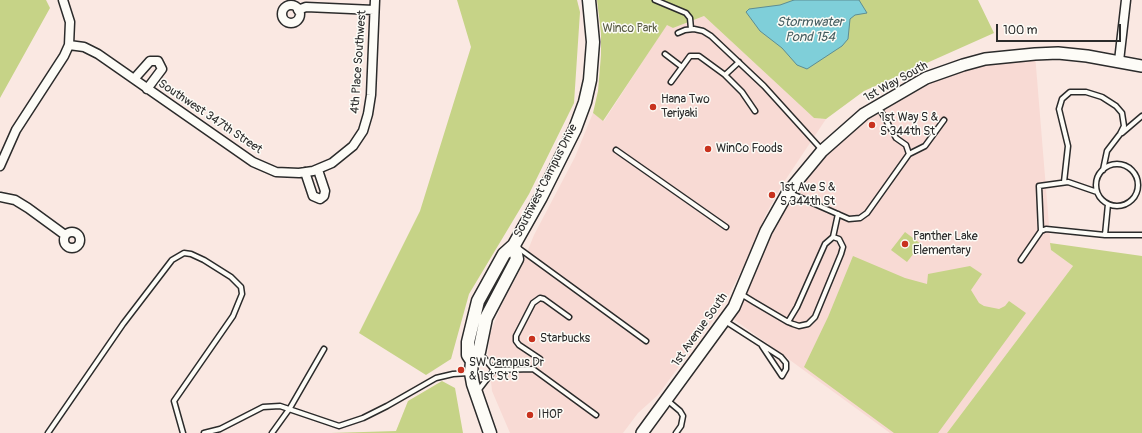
<!DOCTYPE html>
<html>
<head>
<meta charset="utf-8">
<style>
	body { margin:0 }
	#map { position:relative; width:1142px; height:433px; overflow:hidden; background:#fae8e2; font-family:Pangolin,sans-serif }
	canvas { display:block }
	.scale { position:absolute; left:996px; top:24px; width:125px; height:18px; box-sizing:border-box; border:2px solid #2b2b2b; border-top:0; padding-left:5px; font-size:12px; line-height:14px; white-space:nowrap; color:#2b2b2b; -webkit-text-stroke:3px #fdfcf7; paint-order:stroke }
</style>
</head>
<body>
<div id="map">
<canvas width="1142" height="433"></canvas>
<div class="scale">100 m</div>
</div>
<script>
const ctx = document.querySelector('canvas').getContext('2d');
ctx.lineJoin = 'round';
function fillPath(path, color) {
  ctx.fillStyle = color;
  ctx.fill(path, 'evenodd');
}
function poly(rows) {
  const path = new Path2D();
  for (const r of rows) {
    if (r.length === 3) {
      path.moveTo(r[0] + r[2], r[1]);
      path.arc(r[0], r[1], r[2], 0, 2 * Math.PI);
      continue;
    }
    path.moveTo(r[0], r[1]);
    for (let i = 2; i < r.length; i += 2) path.lineTo(r[i], r[i + 1]);
  }
  return path;
}
function strokePath(path, color, width, dash) {
  ctx.strokeStyle = color;
  ctx.lineWidth = width;
  ctx.lineCap = dash ? 'butt' : 'round';
  ctx.setLineDash(dash || []);
  ctx.stroke(path);
}
function write(font, color, halo, rows, align = 'center') {
  ctx.font = font + ' Pangolin,sans-serif';
  ctx.lineWidth = 3;
  ctx.setLineDash([]);
  ctx.textBaseline = 'middle';
  ctx.strokeStyle = halo;
  ctx.fillStyle = color;
  for (const [text, x, y, turn = 0] of rows) {
    ctx.save();
    ctx.translate(x, y);
    ctx.rotate((+turn || 0) * Math.PI / 180);
    ctx.textAlign = isNaN(turn) ? turn : align;
    if (halo) ctx.strokeText(text, 0, 0);
    ctx.fillText(text, 0, 0);
    ctx.restore();
  }
}
fillPath(poly([
	[704,16,814,118,826,119,782,185,766,214,745,264,721,309,658,395,638,413,623,433,510,433,492,391,488,352,490,334,501,306,520,270,534,235,575,157,593,113,604,121,667,24,673,28],
	[1035,54,1051,250,1073,266,947,433,890,433,728,315,772,218,847,128,945,71]
]), '#f8dad4');
fillPath(poly([
	[0,0,46,0,50,8,0,98],
	[457,0,577,0,580,12,574,103,529,194,469,294,451,359,426,375,359,333,420,211,471,47],
	[597,0,978,0,994,33,864,91,826,119,814,118,704,16,673,28,667,25,603,121,593,113,598,91,601,55,601,33],
	[905,232,921,244,907,262,891,250],
	[1050,243,1142,256,1142,433,947,433,1073,266,1051,250],
	[853,256,905,278,927,284,928,274,970,266,982,274,971,290,979,303,984,306,999,309,1005,306,1009,301,1026,313,938,433,894,433,804,367,828,317],
	[442,381,455,388,463,433,331,433,396,431,408,401]
]), '#c6d387');
const water = poly([
	[794,0,859,0,867,13,855,15,850,19,848,39,842,46,807,69,797,65,782,48,760,31,746,12,749,9,780,5,794,0]
]);
fillPath(water, '#7fcfd9');
strokePath(water, '#5d8d93', 1);
const service = poly([
	[655,0,686,13,690,18,691,29],
	[678,33,685,30,694,29,703,31,711,36,764,86,822,150],
	[665,54,682,67,690,56,699,56,725,75,742,92,755,111],
	[725,75,739,62],
	[671,82,682,67],
	[1122,133,1142,116],
	[616,150,726,227],
	[909,154,925,146,944,120],
	[1117,185,21],
	[1064,182,1068,146,1059,109,1062,99,1070,92,1086,92,1102,97,1116,106,1122,113,1124,126,1120,134,1107,151,1103,170],
	[790,193,849,219,860,218,867,213,909,154,906,145,896,138,878,106],
	[1041,231,1039,186,1068,182,1097,192],
	[1105,235,1108,204],
	[833,237,838,214],
	[517,247,646,341],
	[1021,260,1041,231,1046,229,1105,235,1142,235],
	[741,294,754,302,788,322,793,324,799,326,808,324,815,317,841,254,843,247,839,239,833,237,825,244,797,307,788,322],
	[725,321,781,357,786,363,786,369,782,376,762,346],
	[480,353,494,370],
	[540,359,519,345,516,341,516,336,533,303,540,298,544,299,569,317],
	[494,370,533,369,596,415],
	[477,392,494,370],
	[667,400,680,411,683,416,681,426,676,433],
	[48,433,123,324,172,260,184,253,191,254,204,260,231,277,241,287,242,294,233,316,174,401,183,433],
	[204,433,220,429,263,407,280,406,339,426,363,418,387,406,436,378,453,374,469,373],
	[272,433,290,408,324,349]
]);
const minor = poly([
	[291,14,9],
	[298,10,306,7,374,10],
	[69,45,84,47,98,54,253,162,276,172,299,173,313,171,332,163,353,146,363,131,368,114,371,95,375,0],
	[1119,61,1126,0],
	[134,79,150,61,158,61,162,69,147,89],
	[0,166,16,130,64,56,69,45,70,22,63,0],
	[305,172,313,196,320,199,324,196,325,191,318,170],
	[0,197,15,200,28,208,65,235],
	[72,240,8]
]);
const secondary = poly([
	[642,433,734,307,766,231,788,192,822,151,864,114,926,78,963,65,985,59,1035,54,1058,53,1087,56,1142,66]
]);
const primary = poly([
	[472,361,468,355,468,342,478,301,504,254,514,245,541,197,575,129,585,102,590,80,593,42,589,0],
	[490,433,473,384,471,373,472,361,479,352,486,318,517,259,514,245]
]);
strokePath(service, '#2b2b2b', 7);
strokePath(minor, '#2b2b2b', 11);
strokePath(secondary, '#2b2b2b', 14);
strokePath(primary, '#2b2b2b', 15);
strokePath(service, '#fdfcf7', 4);
strokePath(minor, '#fdfcf7', 8);
strokePath(secondary, '#fdfcf7', 11);
strokePath(primary, '#fdfcf7', 12);
for (const [x, y, r, color] of [
	[653,107,4,"#c8321e"],
	[872,125,4,"#c8321e"],
	[708,149,4,"#c8321e"],
	[772,195,4,"#c8321e"],
	[905,244,4,"#c8321e"],
	[532,339,4,"#c8321e"],
	[461,370,4,"#c8321e"],
	[530,415,4,"#c8321e"]
]) {
  const dot = new Path2D();
  dot.arc(x, y, r, 0, 2 * Math.PI);
  ctx.fillStyle = color;
  ctx.fill(dot);
  strokePath(dot, '#fdfcf7', 1.5);
}
write('12px', '#5a5d47', '#fdfcf7', [
	["Winco Park",630,29]
]);
write('12px', '#2b2b2b', '#fdfcf7', [
	["4th Place Southwest",359,62,-86],
	["1st Way South",896,82,-29],
	["Southwest 347th Street",210,117,34],
	["Southwest Campus Drive",546,181,-63],
	["1st Avenue South",700,330,-55]
]);
write('12px', '#2b2b2b', '#fdfcf7', [
	["Hana Two",661,100],
	["Teriyaki",661,114],
	["1st Way S &",880,118],
	["S 344th St",880,132],
	["WinCo Foods",716,149],
	["1st Ave S &",780,188],
	["S 344th St",780,202],
	["Panther Lake",913,237],
	["Elementary",913,251],
	["Starbucks",540,339],
	["SW Campus Dr",469,363],
	["& 1st St S",469,377],
	["IHOP",538,415]
], 'left');
write('italic 13px', '#445c5f', '#fdfcf7', [
	["Stormwater",810,23],
	["Pond 154",810,38]
]);
</script>
</body>
</html>
